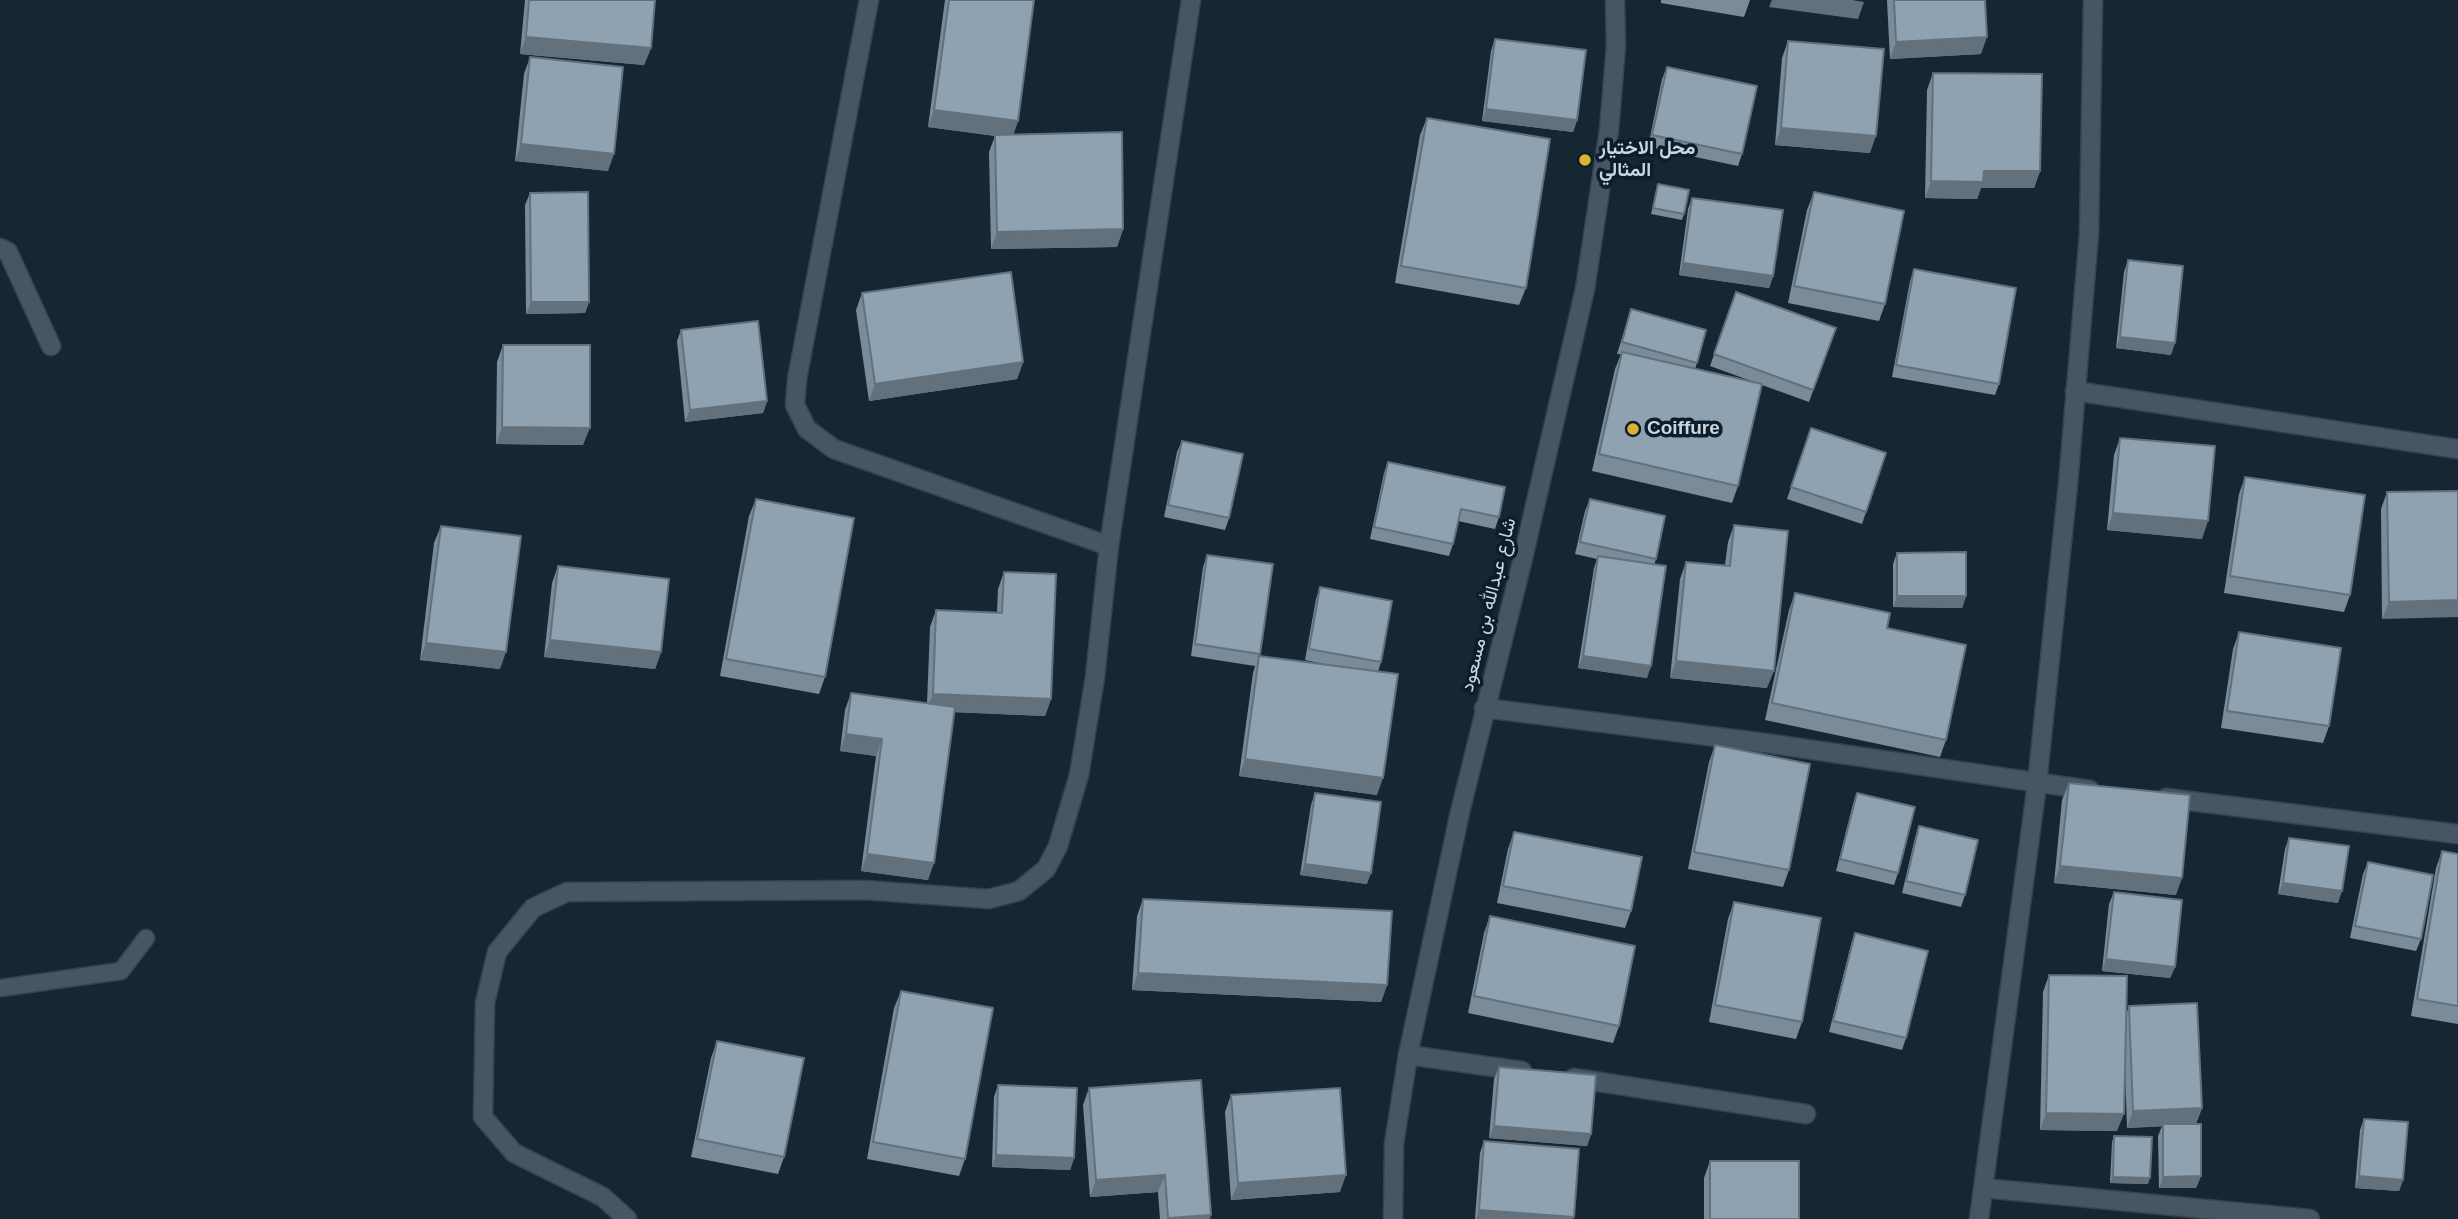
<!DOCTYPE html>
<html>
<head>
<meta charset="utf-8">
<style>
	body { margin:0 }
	canvas { display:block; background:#162733 }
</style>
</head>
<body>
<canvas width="2458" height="1219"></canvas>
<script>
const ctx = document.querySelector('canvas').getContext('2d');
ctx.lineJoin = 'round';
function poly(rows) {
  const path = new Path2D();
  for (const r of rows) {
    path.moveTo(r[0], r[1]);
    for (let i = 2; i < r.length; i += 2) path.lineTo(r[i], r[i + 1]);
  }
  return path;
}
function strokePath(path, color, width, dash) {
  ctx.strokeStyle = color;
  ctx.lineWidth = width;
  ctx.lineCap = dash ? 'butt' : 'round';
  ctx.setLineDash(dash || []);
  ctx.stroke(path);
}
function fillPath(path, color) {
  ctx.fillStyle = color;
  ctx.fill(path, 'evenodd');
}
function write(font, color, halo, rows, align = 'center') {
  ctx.font = font + ' Arial,Vazirmatn,sans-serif';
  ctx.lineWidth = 7;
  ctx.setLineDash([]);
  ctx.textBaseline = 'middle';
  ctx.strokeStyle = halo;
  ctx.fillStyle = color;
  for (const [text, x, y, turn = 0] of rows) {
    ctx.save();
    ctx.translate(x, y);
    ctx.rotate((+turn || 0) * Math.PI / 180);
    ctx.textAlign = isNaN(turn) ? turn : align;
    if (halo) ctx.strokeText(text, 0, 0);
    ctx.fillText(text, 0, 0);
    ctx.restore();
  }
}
const service = poly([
	[0,988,121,971,146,938]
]);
const minor = poly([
	[869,0,797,379,795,405,807,429,834,449,1109,546],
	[0,248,8,252,51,346],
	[2075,391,2458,449],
	[1484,708,1765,743,2090,790],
	[2166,798,2458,834],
	[1408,1055,1522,1071],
	[1574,1078,1806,1114],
	[1983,1188,2310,1219],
	[627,1219,603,1197,514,1153,483,1117,485,1003,497,952,533,908,567,892,864,890,989,899,1019,891,1046,869,1058,846,1079,775,1095,677,1109,546,1191,0],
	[1979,1219,2037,784,2068,484,2089,234,2093,0]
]);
const tertiary = poly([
	[1393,1219,1394,1144,1408,1055,1460,812,1523,558,1585,289,1609,130,1616,46,1615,0]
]);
strokePath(service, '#36434e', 19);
strokePath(minor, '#36434e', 21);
strokePath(tertiary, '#36434e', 21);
strokePath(service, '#455765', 16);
strokePath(minor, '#455765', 18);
strokePath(tertiary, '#455765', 18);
fillPath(poly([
	[525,0,655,0,651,48,644,65,520,54],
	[945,0,1034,0,1018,121,1013,135,1123,229,1117,247,991,249,989,152,995,136,928,127],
	[1661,0,1750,0,1744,17,1661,3],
	[1887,0,1985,0,1981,54,1890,59],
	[1495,39,1577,120,1573,132,1482,121,1491,51],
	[1788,41,1870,153,1775,145,1782,58],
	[530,57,608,171,515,161,524,74],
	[1667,67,1742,154,1738,166,1648,147,1662,79],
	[1933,73,2040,171,2034,188,1981,188,1977,199,1925,198,1927,90],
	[1427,118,1526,288,1519,305,1395,283,1420,135],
	[1658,184,1684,214,1682,220,1651,214],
	[1814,192,1885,304,1879,321,1788,303,1807,210],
	[530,193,589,302,585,313,526,314,525,205],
	[1692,198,1773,276,1769,288,1679,275,1688,209],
	[2128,260,2171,355,2116,348,2124,272],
	[1914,269,1999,384,1995,395,1892,377,1910,281],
	[1736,292,1836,328,1809,402,1762,385,1738,486,1732,503,1592,471,1615,369,1621,354,1617,354,1631,309,1697,363,1695,369,1754,382,1710,366],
	[862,293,1023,362,1017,379,869,401,856,310],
	[681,330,767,401,763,413,685,422,677,341],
	[503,345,583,445,496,444,497,362],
	[1811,428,1886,453,1862,524,1787,499],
	[2120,438,2202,539,2107,530,2114,455],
	[1182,441,1229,518,1225,530,1164,517,1177,452],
	[1388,462,1499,517,1495,529,1458,521,1453,544,1449,556,1370,539,1384,473],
	[2245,477,2350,595,2344,612,2224,593,2239,494],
	[2458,491,2382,619,2381,509,2387,492],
	[756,499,825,677,819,694,720,676,749,516],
	[1590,499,1656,559,1654,565,1647,678,1578,668,1594,568,1597,559,1575,554,1585,511],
	[1734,525,1767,688,1670,678,1680,579,1686,562,1725,565,1728,542],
	[441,526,500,669,420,660,434,543],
	[1897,553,1966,596,1962,608,1893,607,1893,564],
	[1207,555,1273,564,1260,656,1333,666,1305,660,1316,599,1320,587,1381,662,1378,672,1377,795,1239,776,1253,673,1255,666,1191,656,1203,567],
	[558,566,661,652,655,669,544,657,552,583],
	[1004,572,1051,699,1045,716,954,712,928,880,861,871,876,756,840,751,845,710,851,693,927,704,930,627,936,610,997,612,998,589],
	[1795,593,1887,628,1946,740,1940,757,1765,720,1789,610],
	[2239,632,2329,726,2323,743,2221,728,2233,649],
	[1715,745,1789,870,1783,887,1688,869,1709,762],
	[2069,783,2176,895,2054,883,2062,800],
	[1315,793,1367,884,1300,875,1311,805],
	[1857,793,1898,873,1894,885,1836,871,1853,804],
	[1919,826,1965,895,1961,907,1902,893,1915,838],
	[1514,832,1631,911,1625,928,1497,903,1508,849],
	[2289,838,2338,903,2278,894,2285,849],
	[2442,851,2458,854,2458,1024,2411,1016,2436,868],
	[2368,862,2421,939,2416,951,2350,938,2363,874],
	[2114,892,2175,967,2170,978,2102,971,2109,904],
	[1143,899,1387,985,1381,1002,1132,990,1137,916],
	[1734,902,1802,1022,1796,1039,1709,1022,1728,919],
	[1490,916,1619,1026,1613,1043,1468,1013,1484,933],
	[1855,933,1906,1038,1902,1050,1829,1032,1851,945],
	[2049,975,2126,1015,2129,1006,2202,1108,2196,1124,2201,1176,2196,1188,2159,1188,2158,1136,2162,1126,2127,1128,2125,1068,2117,1131,2040,1130,2043,992],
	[901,991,965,1159,959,1176,867,1159,894,1008],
	[717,1041,784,1157,778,1174,691,1157,711,1058],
	[1499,1067,1591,1134,1587,1146,1489,1138,1494,1079],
	[998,1085,1074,1158,1070,1170,992,1167,994,1097],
	[1089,1088,1210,1219,1160,1219,1158,1192,1090,1197,1083,1105],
	[1231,1095,1340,1192,1231,1200,1225,1112],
	[2364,1119,2403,1180,2399,1191,2355,1188,2360,1130],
	[2114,1136,2148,1184,2110,1183,2112,1142],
	[1484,1141,1573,1219,1475,1219,1480,1153],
	[1710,1161,1799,1219,1704,1219,1704,1178]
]), '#7a8b99');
fillPath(poly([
	[1772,0,1852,0,1864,2,1858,19,1769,7],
	[526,37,651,48,644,65,520,54],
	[1987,37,1981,54,1890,59,1896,42],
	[1486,109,1577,120,1573,132,1482,121],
	[934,110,1018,121,1012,138,928,127],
	[1781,128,1876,136,1870,153,1775,145],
	[521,144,614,154,608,171,515,161],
	[1984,171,2040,171,2034,188,1981,188,1977,199,1925,198,1931,181],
	[1123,229,1117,247,991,249,997,232],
	[1683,263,1773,276,1769,288,1679,275],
	[531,302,589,302,585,313,526,314],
	[2120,337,2175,343,2171,355,2116,348],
	[1023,362,1017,379,869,401,875,384],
	[767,401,763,413,685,422,690,410],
	[502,427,590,428,583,445,496,444],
	[2113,513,2208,521,2202,539,2107,530],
	[1897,596,1966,596,1962,608,1893,607],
	[2458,600,2458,617,2382,619,2389,602],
	[550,640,661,652,655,669,544,657],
	[426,643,506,652,500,669,420,660],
	[1583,656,1651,666,1647,678,1578,668],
	[1676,661,1774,671,1767,688,1670,678],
	[933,694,1051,699,1045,716,926,711],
	[846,734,882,739,876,756,840,751],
	[1245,759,1383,778,1377,795,1239,776],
	[867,854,934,863,928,880,861,871],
	[1305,864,1371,873,1367,884,1300,875],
	[2060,866,2182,878,2176,895,2054,883],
	[2283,883,2342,891,2338,903,2278,894],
	[2106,959,2175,967,2170,978,2102,971],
	[1138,973,1387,985,1381,1002,1132,990],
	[2202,1108,2195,1125,2127,1128,2133,1111],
	[2046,1113,2124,1114,2117,1131,2040,1130],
	[1494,1126,1591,1134,1587,1146,1489,1138],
	[996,1155,1074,1158,1070,1170,992,1167],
	[1165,1175,1158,1192,1090,1197,1096,1180],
	[1346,1175,1340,1192,1231,1200,1238,1183],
	[2201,1176,2196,1188,2159,1188,2163,1177],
	[2359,1176,2403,1180,2399,1191,2355,1188],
	[2113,1177,2150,1178,2148,1184,2110,1183],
	[1479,1210,1574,1217,1573,1219,1476,1219],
	[1211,1215,1210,1219,1167,1219,1168,1218]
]), '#63717d');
const building = poly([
	[529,0,655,0,651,48,526,37,529,0],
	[949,0,1034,0,1018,121,934,110,949,0],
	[1894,0,1985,0,1987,37,1896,42,1894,0],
	[1495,39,1586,50,1577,120,1486,109,1495,39],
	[1788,41,1884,49,1876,136,1781,128,1788,41],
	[530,57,623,67,614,154,521,144,530,57],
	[1667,67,1757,86,1742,154,1652,135,1667,67],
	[1933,73,2042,74,2040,171,1984,171,1983,182,1931,181,1933,73],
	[1427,118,1550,139,1526,288,1401,266,1427,118],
	[1122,132,1123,229,997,232,995,135,1122,132],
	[1658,184,1689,190,1684,214,1653,208,1658,184],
	[588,192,589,302,531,302,530,193,588,192],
	[1814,192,1904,211,1885,304,1794,286,1814,192],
	[1692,198,1783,210,1773,276,1683,263,1692,198],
	[2128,260,2183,266,2175,343,2120,337,2128,260],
	[1914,269,2016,288,1999,384,1896,365,1914,269],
	[1011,272,1023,362,875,384,862,293,1011,272],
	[1736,292,1836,328,1813,390,1714,354,1736,292],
	[1631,309,1706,330,1697,363,1622,342,1631,309],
	[758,321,767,401,690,410,681,330,758,321],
	[503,345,590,345,590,428,502,427,503,345],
	[1622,352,1762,384,1738,486,1599,454,1622,352],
	[1811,428,1886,453,1866,512,1791,487,1811,428],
	[2120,438,2215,446,2208,521,2113,513,2120,438],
	[1182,441,1243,454,1229,518,1168,505,1182,441],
	[1388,462,1505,487,1499,517,1461,509,1453,544,1374,527,1388,462],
	[2245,477,2365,495,2350,595,2230,576,2245,477],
	[2458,491,2458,600,2389,602,2387,492,2458,491],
	[756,499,854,518,825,677,726,659,756,499],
	[1590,499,1665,516,1656,559,1580,542,1590,499],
	[1734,525,1788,531,1774,671,1676,661,1686,562,1730,566,1734,525],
	[441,526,521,536,506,652,426,643,441,526],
	[1966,552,1966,596,1897,596,1897,553,1966,552],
	[1207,555,1273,564,1260,654,1195,644,1207,555],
	[1598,556,1666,566,1651,666,1583,656,1598,556],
	[558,566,669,579,661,652,550,640,558,566],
	[1004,572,1056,574,1051,699,933,694,936,610,1002,613,1004,572],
	[1320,587,1392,601,1381,662,1309,649,1320,587],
	[1795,593,1890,613,1887,628,1966,645,1946,740,1772,703,1795,593],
	[2239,632,2341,648,2329,726,2227,711,2239,632],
	[1259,656,1398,674,1383,778,1245,759,1259,656],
	[851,693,955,707,934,863,867,854,882,739,846,734,851,693],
	[1715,745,1810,764,1789,870,1694,852,1715,745],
	[2069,783,2190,795,2182,878,2060,866,2069,783],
	[1315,793,1381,802,1371,873,1305,864,1315,793],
	[1857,793,1915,807,1898,873,1840,859,1857,793],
	[1919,826,1978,840,1965,895,1906,881,1919,826],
	[1514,832,1642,857,1631,911,1503,886,1514,832],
	[2289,838,2349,846,2342,891,2283,883,2289,838],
	[2442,851,2458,854,2458,1006,2417,999,2442,851],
	[2368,862,2433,875,2421,939,2355,926,2368,862],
	[2114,892,2182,900,2175,967,2106,959,2114,892],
	[1143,899,1392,911,1387,985,1138,973,1143,899],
	[1734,902,1821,918,1802,1022,1715,1005,1734,902],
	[1490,916,1635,946,1619,1026,1474,996,1490,916],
	[1855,933,1928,951,1906,1038,1833,1021,1855,933],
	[2049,975,2127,976,2124,1114,2046,1113,2049,975],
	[901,991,993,1008,965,1159,873,1142,901,991],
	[2197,1003,2202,1108,2133,1111,2129,1006,2197,1003],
	[717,1041,804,1058,784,1157,697,1139,717,1041],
	[1499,1067,1596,1075,1591,1134,1494,1126,1499,1067],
	[1201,1080,1211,1215,1168,1218,1165,1175,1096,1180,1089,1088,1201,1080],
	[998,1085,1077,1088,1074,1158,996,1155,998,1085],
	[1340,1088,1346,1175,1238,1183,1231,1095,1340,1088],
	[2364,1119,2408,1122,2403,1180,2359,1176,2364,1119],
	[2163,1124,2201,1124,2201,1176,2163,1177,2163,1124],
	[2114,1136,2152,1137,2150,1178,2113,1177,2114,1136],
	[1484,1141,1579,1149,1574,1217,1479,1210,1484,1141],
	[1710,1161,1799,1161,1799,1219,1710,1219,1710,1161]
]);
fillPath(building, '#8ea2b2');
strokePath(building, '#63717d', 2);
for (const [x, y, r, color] of [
	[1585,160,7,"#dcb233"],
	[1633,429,7,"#dcb233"]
]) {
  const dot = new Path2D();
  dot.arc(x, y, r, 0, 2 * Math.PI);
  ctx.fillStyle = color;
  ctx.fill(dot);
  strokePath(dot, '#0d1d29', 2.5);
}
write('bold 19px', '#cbd6de', '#0d1d29', [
	["محل الاختيار",1599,149],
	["المثالي",1599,171],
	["Coiffure",1647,429]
], 'left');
write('19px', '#cbd6de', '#0d1d29', [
	["شارع عبدالله بن مسعود",1489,605,-76]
]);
</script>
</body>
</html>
